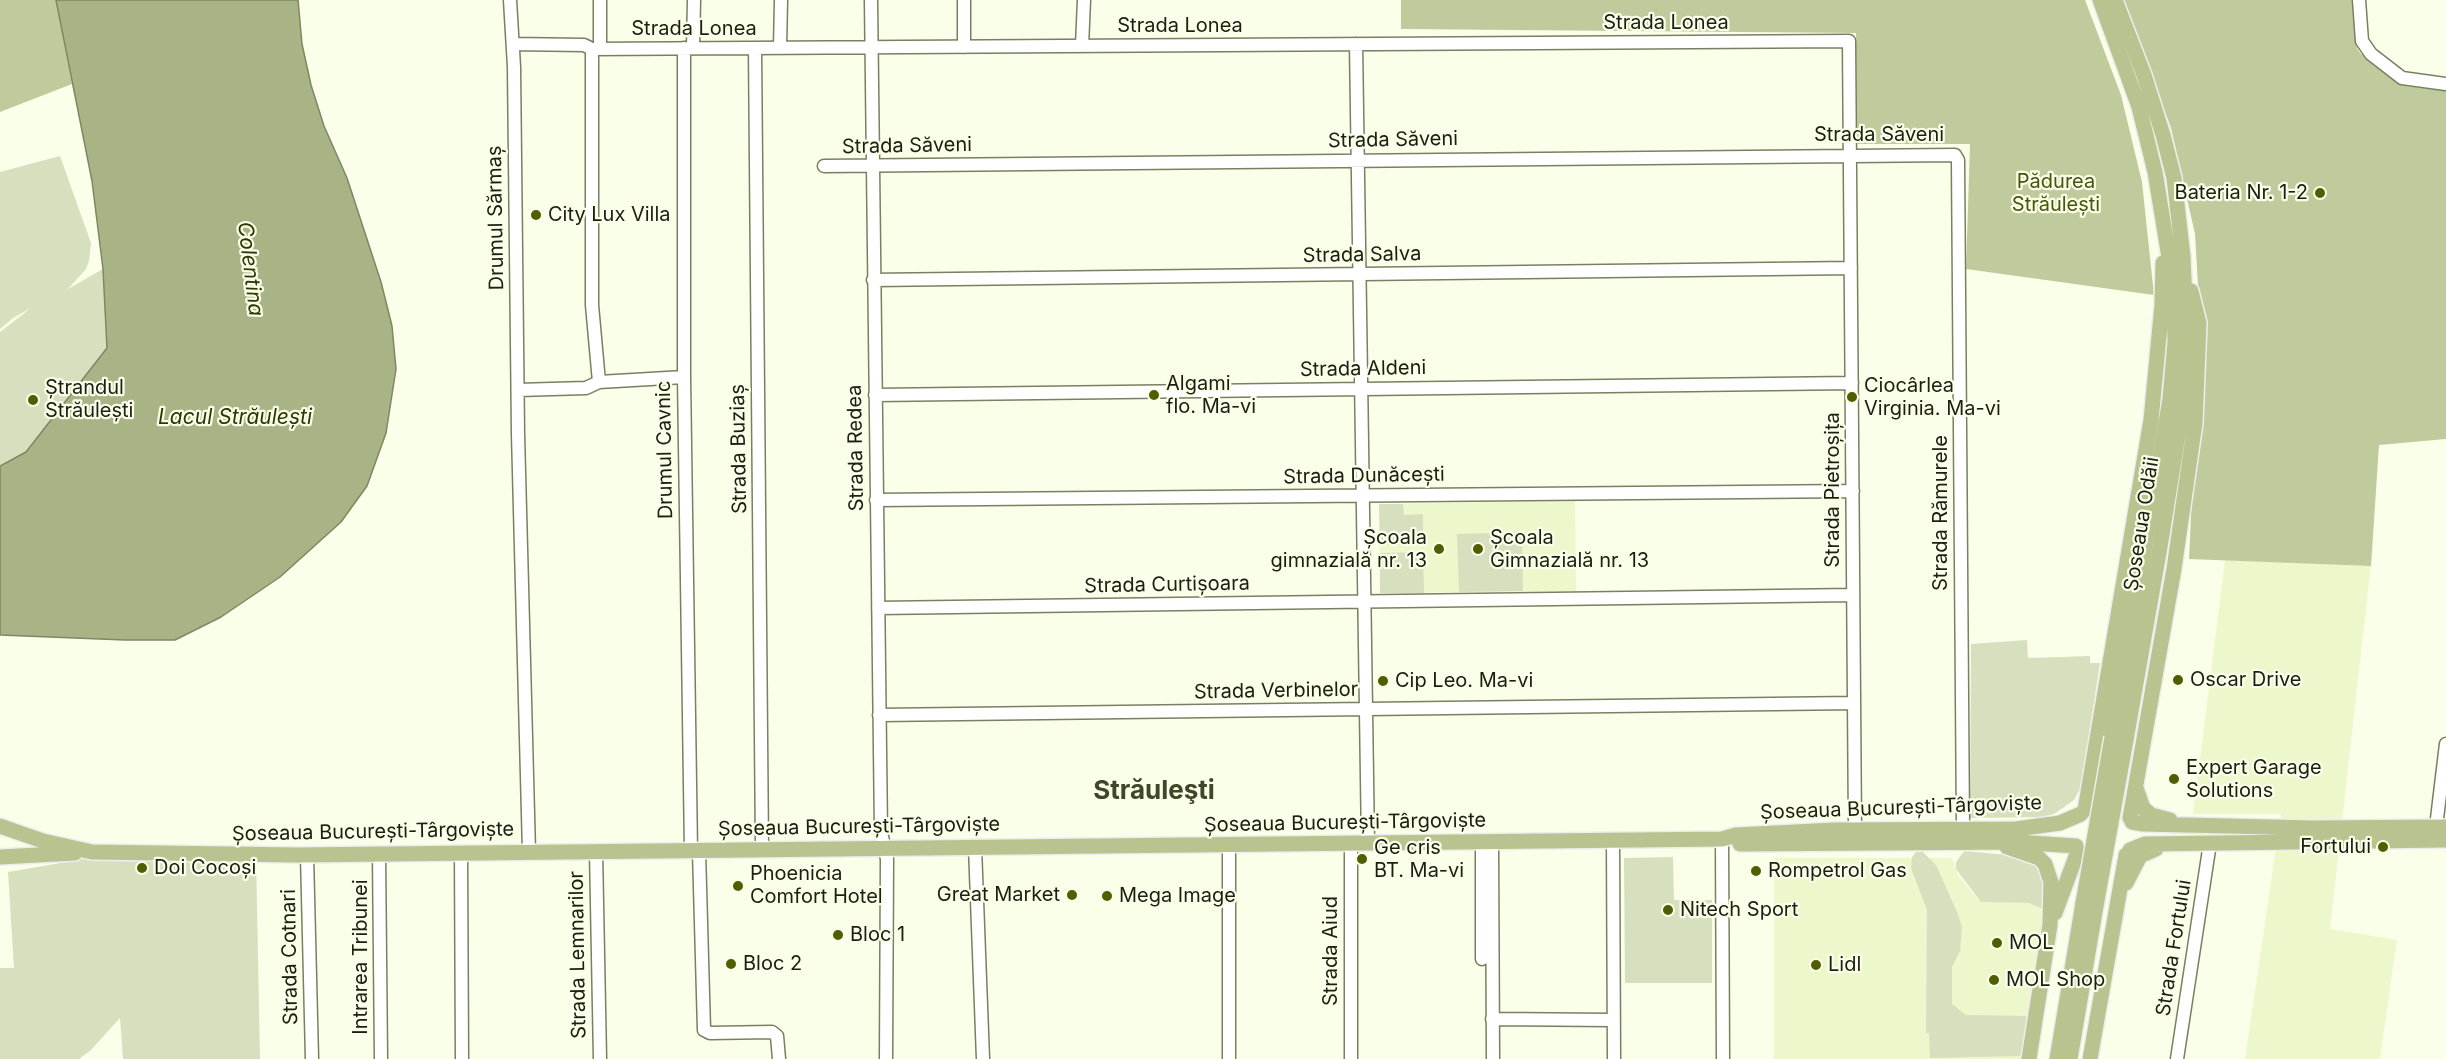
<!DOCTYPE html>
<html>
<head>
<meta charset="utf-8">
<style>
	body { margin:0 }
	canvas { display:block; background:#f9ffe9 }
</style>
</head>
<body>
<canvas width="2446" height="1059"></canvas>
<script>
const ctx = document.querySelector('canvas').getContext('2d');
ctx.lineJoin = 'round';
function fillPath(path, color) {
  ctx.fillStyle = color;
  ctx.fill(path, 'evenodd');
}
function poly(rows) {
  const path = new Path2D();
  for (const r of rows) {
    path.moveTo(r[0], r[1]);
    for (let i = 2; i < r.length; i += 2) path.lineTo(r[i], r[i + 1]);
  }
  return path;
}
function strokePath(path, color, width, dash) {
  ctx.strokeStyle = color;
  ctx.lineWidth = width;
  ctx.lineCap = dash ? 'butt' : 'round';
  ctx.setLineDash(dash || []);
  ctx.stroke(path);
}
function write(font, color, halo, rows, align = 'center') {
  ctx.font = font + ' Inter,sans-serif';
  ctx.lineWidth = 4.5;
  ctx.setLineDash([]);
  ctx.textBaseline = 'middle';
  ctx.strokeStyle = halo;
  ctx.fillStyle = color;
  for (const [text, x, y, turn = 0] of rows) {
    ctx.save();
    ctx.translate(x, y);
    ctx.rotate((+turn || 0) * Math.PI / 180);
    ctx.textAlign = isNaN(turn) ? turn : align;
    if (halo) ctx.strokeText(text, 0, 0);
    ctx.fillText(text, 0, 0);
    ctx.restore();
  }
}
fillPath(poly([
	[1575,501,1576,591,1380,593,1379,504],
	[2225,560,2371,564,2330,929,2397,940,2380,1059,2245,1059,2281,814,2193,814],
	[1774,858,1952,858,1959,877,1981,902,2029,903,2039,908,2044,917,2023,1059,1774,1059]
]), '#ecf7cc');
fillPath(poly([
	[60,156,91,243,89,261,86,269,68,289,103,269,107,348,26,452,0,466,0,332,31,308,13,318,0,329,0,172],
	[1379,504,1403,504,1404,515,1423,514,1423,544,1380,545],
	[1522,532,1523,591,1459,592,1457,534],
	[1423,552,1424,593,1380,593,1380,553],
	[2027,640,2028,658,2090,656,2090,663,2100,663,2081,787,2074,800,2054,814,2042,817,1970,818,1971,644],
	[1964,851,2019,856,2030,861,2039,868,2043,878,2042,909,2029,903,1981,902,1956,869,1956,862],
	[1916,852,1923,852,1936,865,1958,914,1962,927,1960,951,1952,967,1952,1004,1966,1015,2029,1016,2022,1056,1930,1058,1929,1033,1926,1033,1927,910,1911,868,1912,857],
	[119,853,256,855,260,1059,123,1059,120,1018,91,1050,79,1059,0,1059,0,968,14,968,8,872],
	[1673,857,1674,900,1712,900,1712,983,1625,983,1624,858]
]), '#d7e0be');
fillPath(poly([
	[0,0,56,0,72,84,0,112],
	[1401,0,2085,0,2121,95,2142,182,2154,295,1966,269,1970,144,1855,144,1856,33,1401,29],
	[2124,0,2353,0,2357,48,2360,53,2406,86,2446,91,2446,439,2379,445,2371,566,2189,559,2200,320,2195,234,2171,128]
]), '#c0cb9d');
const water = poly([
	[56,0,298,0,302,44,311,85,324,126,347,178,381,282,392,326,396,369,386,433,367,486,341,522,280,577,221,617,175,640,125,640,0,635,0,466,26,452,107,348,103,269,92,181,56,0]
]);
fillPath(water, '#a9b486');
strokePath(water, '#7e8763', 1.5);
const minor = poly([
	[510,0,514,67,518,434,529,852],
	[871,0,881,832,887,859,886,1059],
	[2359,0,2362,41,2371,54,2402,78,2446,84],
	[513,44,584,45,592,49,1849,41,1855,830],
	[1356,44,1368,844],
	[1082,46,1084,0],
	[964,47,964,0],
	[684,48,684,377,691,851],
	[693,48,694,0],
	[755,48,762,849],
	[780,48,781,0],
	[592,49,592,305,599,382],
	[600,49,600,0],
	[824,166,1955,155,1958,160,1963,830],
	[873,280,1851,268],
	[518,390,586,388,599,382,684,377],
	[875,395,1852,383],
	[876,500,1853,491],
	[878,608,1853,595],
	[879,715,1854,703],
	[2436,827,2446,744],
	[1722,839,1723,1059],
	[1613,841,1614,1059],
	[1492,842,1493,1059],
	[1351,844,1351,1059],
	[975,847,983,1059],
	[596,851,600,1059],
	[699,851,704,1030,710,1033,772,1032,777,1036,779,1059],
	[461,853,462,1059],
	[379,854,381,1059],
	[307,855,312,1059],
	[1482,959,1482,842],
	[1492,1019,1613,1020],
	[1229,1059,1229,845],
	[2177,1059,2210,843]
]);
const major = poly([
	[2100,0,2139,107,2155,172,2174,288,2175,342,2170,399,2112,737],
	[2115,0,2144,75,2163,135,2174,178,2183,256,2187,352,2182,410,2161,541,2126,740],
	[2136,788,2143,808,2151,815,2170,820],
	[2085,810,2151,420,2162,305,2163,263],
	[2130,818,2174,569,2195,423,2199,323,2191,291],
	[2132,822,2143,824,2313,828,2446,827],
	[0,826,43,841,92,852,298,855,1722,839,1736,835,1835,830,2016,829,2060,823,2081,814],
	[1740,844,2016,842,2076,846],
	[2007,847,2039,858,2045,864,2051,882,2050,925,2029,1059],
	[2130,850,2145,844,2446,840],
	[0,857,75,853],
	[2126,883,2140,856,2156,849],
	[2055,913,2078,851],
	[2057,1059,2083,903],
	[2070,1059,2096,906],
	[2090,1059,2126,855]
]);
strokePath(minor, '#788060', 15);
strokePath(major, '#ededec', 18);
strokePath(minor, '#fff', 12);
strokePath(major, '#b9c390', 15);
const majorBridge = poly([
	[2083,903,2112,737],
	[2096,906,2126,740]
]);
strokePath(majorBridge, '#ededec', 18, []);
strokePath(majorBridge, '#b9c390', 15);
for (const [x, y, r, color] of [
	[2320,193,6,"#505e00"],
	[536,215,6,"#505e00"],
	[1154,395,6,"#505e00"],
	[1852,397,6,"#505e00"],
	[33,400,6,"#505e00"],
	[1439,549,6,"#505e00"],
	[1478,549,6,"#505e00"],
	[2178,680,6,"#505e00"],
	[1383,681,6,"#505e00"],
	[2174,779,6,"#505e00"],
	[2383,847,6,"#505e00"],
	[1362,859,6,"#505e00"],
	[142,868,6,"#505e00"],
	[1756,871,6,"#505e00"],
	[738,886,6,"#505e00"],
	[1072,895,6,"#505e00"],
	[1107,896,6,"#505e00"],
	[1668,910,6,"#505e00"],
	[838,935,6,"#505e00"],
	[1997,943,6,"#505e00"],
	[731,964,6,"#505e00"],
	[1816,965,6,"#505e00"],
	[1994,980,6,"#505e00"]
]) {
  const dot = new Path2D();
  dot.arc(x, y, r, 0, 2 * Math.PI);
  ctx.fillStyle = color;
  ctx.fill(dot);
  strokePath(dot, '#f9ffe9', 2);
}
write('20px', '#1b1e11', '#f9ffe9', [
	["Strada Lonea",1666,23],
	["Strada Lonea",1180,26],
	["Strada Lonea",694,29],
	["Strada Săveni",1879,135],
	["Strada Săveni",1393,140,-1],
	["Strada Săveni",907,146,-1],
	["Drumul Sărmaș",496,218,-91],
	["Strada Salva",1362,255,-1],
	["Strada Aldeni",1363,369,-1],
	["Strada Redea",856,448,-91],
	["Strada Buziaș",739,449,-91],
	["Drumul Cavnic",665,450,-91],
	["Strada Dunăcești",1364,476,-1],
	["Strada Pietroșița",1833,490,-90],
	["Strada Rămurele",1941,513,-90],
	["Șoseaua Odăii",2142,524,-81],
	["Strada Curtișoara",1167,585,-1],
	["Strada Verbinelor",1276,691,-1],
	["Șoseaua București-Târgoviște",1901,808,-2],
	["Șoseaua București-Târgoviște",1345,823,-1],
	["Șoseaua București-Târgoviște",859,827,-1],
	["Șoseaua București-Târgoviște",373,832,-1],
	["Strada Fortului",2174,948,-81],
	["Strada Aiud",1331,951,-90],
	["Strada Lemnarilor",578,955,-91],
	["Strada Cotnari",290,957,-91],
	["Intrarea Tribunei",361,957,-90]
]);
write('20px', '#49550a', '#f9ffe9', [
	["Pădurea",2056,182],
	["Străulești",2056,205]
]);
write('20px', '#1b1e11', '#f9ffe9', [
	["Bateria Nr. 1-2",2308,193,"right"],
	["City Lux Villa",548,215],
	["Algami",1166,384],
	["flo. Ma-vi",1166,407],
	["Ciocârlea",1864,386],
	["Virginia. Ma-vi",1864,409],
	["Ștrandul",45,388],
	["Străulești",45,411],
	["Școala",1427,538,"right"],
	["gimnazială nr. 13",1427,561,"right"],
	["Școala",1490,538],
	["Gimnazială nr. 13",1490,561],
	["Oscar Drive",2190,680],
	["Cip Leo. Ma-vi",1395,681],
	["Expert Garage",2186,768],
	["Solutions",2186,791],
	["Fortului",2371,847,"right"],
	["Ge cris",1374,848],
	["BT. Ma-vi",1374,871],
	["Doi Cocoși",154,868],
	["Rompetrol Gas",1768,871],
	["Phoenicia",750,874],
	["Comfort Hotel",750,897],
	["Great Market",1060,895,"right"],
	["Mega Image",1119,896],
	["Nitech Sport",1680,910],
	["Bloc 1",850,935],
	["MOL",2009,943],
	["Bloc 2",743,964],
	["Lidl",1828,965],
	["MOL Shop",2006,980]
], 'left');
write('italic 21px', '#2e3700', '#f9ffe9', [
	["Colentina",250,269,83],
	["Lacul Străulești",235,418]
]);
write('bold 26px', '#404729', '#f9ffe9', [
	["Străuleşti",1154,791]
]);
</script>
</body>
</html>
